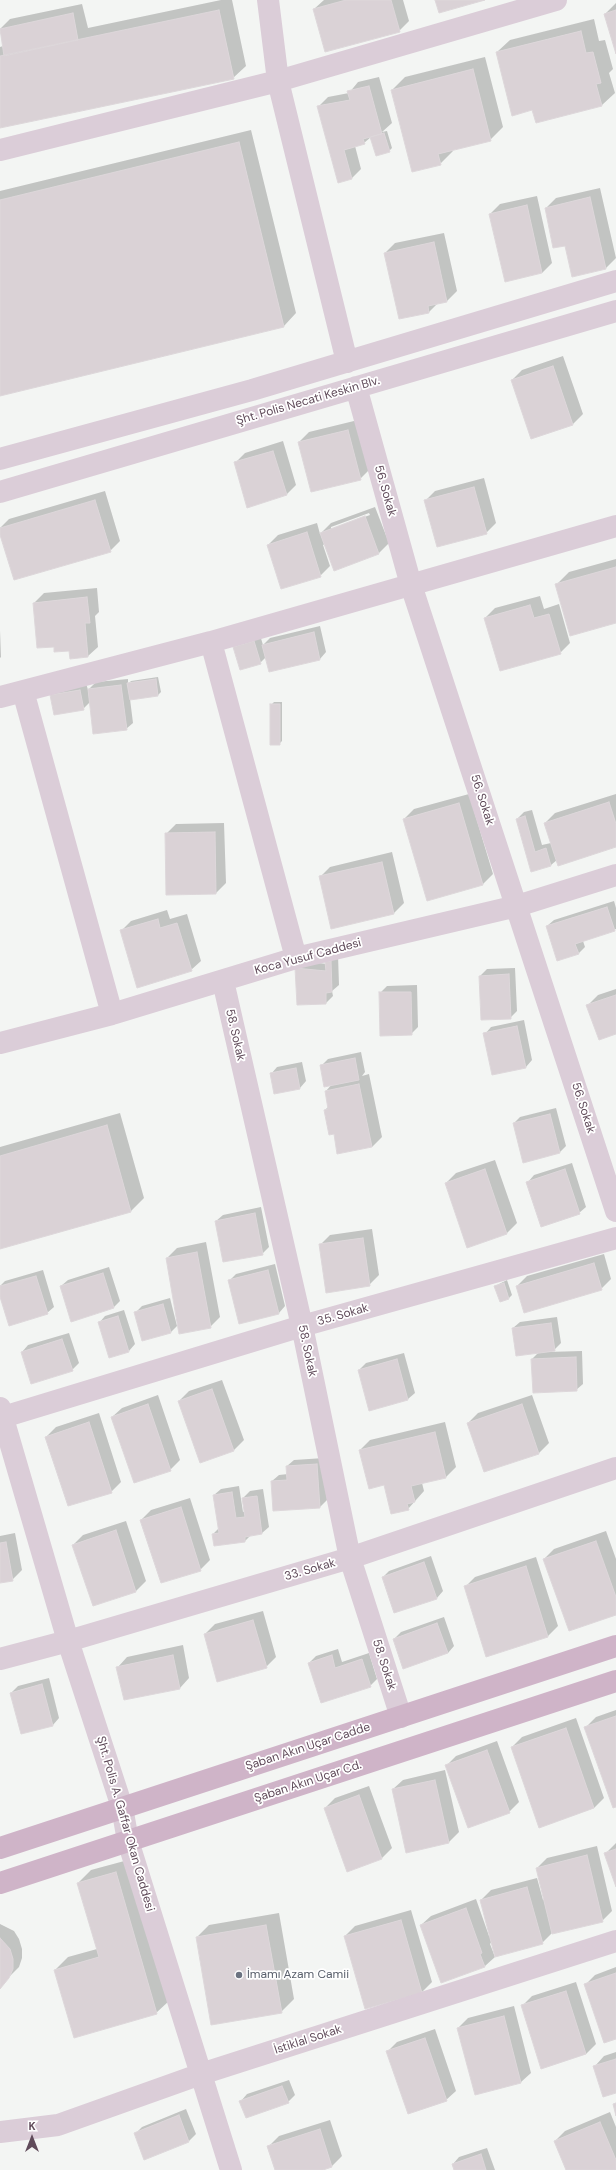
<!DOCTYPE html>
<html>
<head>
<meta charset="utf-8">
<style>
	body { margin:0 }
	#map { position:relative; width:616px; height:2170px; overflow:hidden; background:#f3f5f3; font-family:"DM Sans",sans-serif }
	canvas { display:block }
	.north { position:absolute; left:12px; top:2118px; width:40px; height:40px; -webkit-text-stroke:3px #fff; paint-order:stroke; rotate:0deg; font-size:11px; font-weight:700; line-height:16px; text-align:center; color:#604b5a }
	.north::after { content:''; display:block; margin:auto; width:14px; height:18px; background:#604b5a; clip-path:polygon(50% 0,100% 100%,50% 72%,0 100%) }
</style>
</head>
<body>
<div id="map">
<canvas width="616" height="2170"></canvas>
<div class="north">K</div>
</div>
<script>
const ctx = document.querySelector('canvas').getContext('2d');
ctx.lineJoin = 'round';
function fillPath(path, color) {
  ctx.fillStyle = color;
  ctx.fill(path, 'evenodd');
}
function poly(rows) {
  const path = new Path2D();
  for (const r of rows) {
    path.moveTo(r[0], r[1]);
    for (let i = 2; i < r.length; i += 2) path.lineTo(r[i], r[i + 1]);
  }
  return path;
}
function strokePath(path, color, width, dash) {
  ctx.strokeStyle = color;
  ctx.lineWidth = width;
  ctx.lineCap = dash ? 'butt' : 'round';
  ctx.setLineDash(dash || []);
  ctx.stroke(path);
}
function write(font, color, halo, rows, align = 'center') {
  ctx.font = font + ' "DM Sans",sans-serif';
  ctx.lineWidth = 3.5;
  ctx.setLineDash([]);
  ctx.textBaseline = 'middle';
  ctx.strokeStyle = halo;
  ctx.fillStyle = color;
  for (const [text, x, y, turn = 0] of rows) {
    ctx.save();
    ctx.translate(x, y);
    ctx.rotate((+turn || 0) * Math.PI / 180);
    ctx.textAlign = isNaN(turn) ? turn : align;
    if (halo) ctx.strokeText(text, 0, 0);
    ctx.fillText(text, 0, 0);
    ctx.restore();
  }
}
fillPath(poly([
	[221,0,232,0,246,66,233,78,0,127,0,47,3,46,0,29,10,19,82,4,88,28],
	[324,0,403,0,409,21,399,31,314,9],
	[616,3,616,51,605,14],
	[594,19,599,41,605,40,613,69,609,73,615,93,602,105,533,109,497,52,510,40],
	[485,57,503,127,490,140,452,149,453,151,440,164,392,90,405,77],
	[379,77,392,123,382,132,387,131,392,148,389,151,371,137,364,143,355,146,361,169,351,179,318,107,328,97,349,93,358,82],
	[251,130,296,313,284,326,0,395,0,191],
	[600,188,616,258,606,268,546,208,556,198],
	[537,196,552,263,542,273,490,214,500,204],
	[444,233,457,291,447,301,438,303,429,312,385,253,395,243],
	[563,356,583,414,573,424,512,380,522,370],
	[358,420,370,469,360,479,299,442,309,432],
	[283,441,296,485,286,495,235,463,245,453],
	[484,478,496,523,486,533,425,501,435,491],
	[105,491,120,541,110,551,0,531,0,528,9,519],
	[375,507,389,543,379,553,335,569,325,544,323,545,330,566,320,576,268,545,278,535,317,523,320,534,331,523],
	[369,513,370,515,331,529,331,527],
	[616,559,616,622,556,585,569,572],
	[97,588,99,612,95,616,98,647,88,656,55,646,34,603,44,593],
	[540,596,544,609,559,604,570,643,560,653,485,618,495,608],
	[320,626,326,652,320,659,266,657,260,663,234,647,260,635,263,645,270,638],
	[0,630,1,657,0,658],
	[158,677,161,692,158,695,130,699,133,723,126,729,90,702,83,709,51,695,58,689,86,683,88,690,96,682,128,679,128,684,131,681],
	[274,702,282,702,282,741,279,744,271,705],
	[469,794,493,874,483,884,428,900,404,819,414,809],
	[616,794,616,846,557,860,551,865,532,871,517,819,524,812,532,810,542,845,551,843,545,823,555,813],
	[224,823,226,883,216,893,166,834,176,824],
	[392,852,404,903,394,913,320,877,330,867],
	[614,901,616,908,616,929,583,941,585,947,578,954,547,926,554,920],
	[167,910,170,919,187,914,201,961,191,970,121,931,131,921],
	[338,955,339,985,332,991,333,996,326,1003,296,968,303,961,327,964],
	[515,968,517,1011,510,1018,482,1019,480,976,487,969],
	[417,985,418,1027,411,1034,380,993,387,986],
	[616,989,616,1033,588,1005,598,995],
	[524,1020,532,1060,526,1067,485,1034,491,1027],
	[361,1052,365,1072,362,1076,369,1074,382,1137,372,1147,334,1133,325,1110,329,1106,326,1091,332,1084,321,1066,328,1059],
	[302,1062,306,1081,300,1088,271,1074,277,1067],
	[556,1108,566,1146,560,1152,514,1123,520,1117],
	[120,1113,144,1198,131,1211,0,1248,0,1147],
	[495,1160,517,1223,507,1233,468,1246,446,1183,456,1173],
	[572,1163,586,1207,579,1213,528,1182,534,1175],
	[261,1207,269,1247,262,1254,216,1221,223,1215],
	[372,1229,379,1275,369,1285,320,1245,330,1235],
	[206,1242,220,1317,210,1327,167,1258,177,1248],
	[604,1254,611,1279,601,1289,517,1286,527,1276],
	[275,1264,285,1306,279,1313,229,1281,236,1274],
	[109,1267,120,1301,113,1308,61,1286,68,1280],
	[43,1270,54,1307,47,1313,0,1294,0,1286,5,1281],
	[507,1280,512,1295,509,1298,495,1286],
	[170,1298,177,1326,171,1332,135,1313,142,1306],
	[124,1310,135,1344,129,1351,99,1323,105,1316],
	[557,1317,561,1343,554,1350,546,1352,582,1351,583,1384,576,1390,532,1359,540,1351,513,1328,520,1322],
	[69,1333,79,1363,72,1370,22,1352,28,1345],
	[404,1353,415,1393,408,1399,370,1410,359,1370,366,1363],
	[222,1380,244,1440,234,1450,179,1401,189,1391],
	[158,1395,180,1460,170,1470,112,1417,122,1408],
	[532,1395,549,1443,539,1453,468,1423,478,1413],
	[99,1413,121,1482,111,1492,46,1437,56,1427],
	[445,1422,456,1467,446,1477,422,1483,424,1491,408,1509,385,1484,360,1450,370,1440],
	[324,1458,327,1500,320,1507,274,1510,272,1481,279,1475,288,1474,287,1466,294,1460],
	[239,1486,243,1512,245,1511,243,1498,250,1491,263,1489,269,1527,262,1533,251,1535,245,1541,213,1534,219,1528,214,1495,221,1489],
	[190,1498,210,1560,200,1570,141,1520,151,1510],
	[126,1521,146,1581,136,1591,93,1605,73,1545,83,1535],
	[606,1531,616,1559,616,1614,544,1559,554,1549],
	[15,1533,22,1570,12,1580,0,1582,0,1536],
	[431,1556,443,1591,437,1598,395,1612,383,1577,389,1571],
	[536,1557,558,1626,548,1636,487,1655,465,1587,475,1577],
	[263,1611,276,1657,266,1667,205,1634,215,1624],
	[444,1617,454,1646,448,1653,394,1639,401,1632],
	[183,1645,189,1678,180,1688,118,1667,127,1657],
	[338,1649,342,1662,369,1653,377,1679,370,1686,309,1663,316,1656],
	[49,1678,59,1718,53,1725,11,1693,18,1686],
	[616,1710,616,1806,586,1727,596,1717],
	[576,1718,604,1798,594,1808,540,1827,512,1747,522,1737],
	[497,1741,519,1802,509,1812,446,1766,456,1756],
	[445,1770,459,1832,449,1842,393,1789,403,1780],
	[369,1786,392,1848,382,1858,325,1808,335,1798],
	[616,1843,616,1883,606,1853],
	[597,1846,612,1911,602,1921,553,1932,542,1943,492,1941,490,1944,495,1957,485,1966,421,1925,431,1916,476,1899,489,1936,491,1936,481,1900,491,1890,537,1878,543,1900,545,1900,537,1868,547,1858],
	[128,1860,169,2001,156,2013,55,1970,68,1957,97,1949,78,1883,91,1870],
	[411,1910,432,1982,422,1992,345,1936,355,1926],
	[279,1913,294,1999,281,2012,197,1937,209,1925],
	[0,1924,14,1931,19,1939,22,1949,22,1958,19,1967,0,1986],
	[616,1967,616,2038,585,1985,595,1975],
	[576,1982,596,2044,586,2054,542,2068,522,2006,532,1996],
	[514,2006,531,2073,521,2082,476,2094,458,2028,468,2018],
	[435,2029,456,2091,446,2100,387,2052,397,2042],
	[616,2052,616,2091,595,2066,604,2056],
	[289,2080,295,2095,288,2102,241,2101,247,2094],
	[186,2109,196,2134,189,2141,145,2158,135,2134,142,2127],
	[610,2112,616,2127,616,2170,567,2170,555,2141,565,2131],
	[330,2120,342,2156,332,2166,320,2170,276,2170,269,2146,279,2136],
	[487,2148,495,2170,455,2170,453,2164,459,2157]
]), '#0003');
const building = poly([
	[346,0,391,0,400,32,325,52,313,9,346,0],
	[435,0,485,0,439,13,435,0],
	[219,10,234,79,0,128,0,56,219,10],
	[616,10,616,54,604,14,616,10],
	[73,13,78,40,4,56,0,29,73,13],
	[581,31,586,53,593,52,601,83,596,84,602,106,536,123,532,110,512,116,496,52,581,31],
	[473,69,491,141,438,154,441,165,412,172,391,90,473,69],
	[369,86,382,134,363,139,365,144,344,150,352,179,338,183,317,106,350,100,347,91,369,86],
	[384,133,390,152,376,156,370,137,384,133],
	[239,142,284,327,0,396,0,200,239,142],
	[590,197,606,269,572,277,565,246,553,248,545,208,590,197],
	[527,205,542,273,505,282,489,214,527,205],
	[434,242,447,302,428,306,429,313,399,319,384,253,434,242],
	[553,366,573,425,531,439,511,380,553,366],
	[348,430,361,480,311,492,298,442,348,430],
	[273,451,287,495,247,508,234,462,273,451],
	[474,487,487,534,437,547,424,500,474,487],
	[95,500,111,552,14,580,0,535,0,528,95,500],
	[365,516,379,554,334,571,320,533,365,516],
	[307,532,321,577,281,589,267,545,307,532],
	[616,567,616,623,570,636,555,584,616,567],
	[87,597,90,623,85,623,88,657,70,659,69,651,54,652,54,647,37,648,33,603,87,597],
	[530,605,534,618,549,614,561,654,500,671,484,618,530,605],
	[314,632,320,660,269,672,262,645,314,632],
	[254,641,261,664,240,670,233,647,254,641],
	[156,679,158,696,130,700,127,683,156,679],
	[121,685,127,730,93,734,88,689,121,685],
	[80,690,84,710,54,715,50,695,80,690],
	[270,704,280,704,280,745,270,745,270,704],
	[609,802,616,824,616,847,558,866,544,823,609,802],
	[459,803,483,885,427,901,403,819,459,803],
	[525,816,535,852,546,848,551,866,531,872,516,819,525,816],
	[215,832,216,894,166,895,165,833,215,832],
	[382,862,394,914,331,929,319,876,382,862],
	[607,907,615,931,575,944,579,954,557,961,546,926,607,907],
	[158,919,160,928,177,923,192,971,137,988,120,930,158,919],
	[331,961,332,992,326,993,326,1004,297,1005,295,968,326,971,325,962,331,961],
	[509,974,511,1019,481,1020,479,976,509,974],
	[379,992,411,992,412,1035,380,1036,379,992],
	[616,995,616,1034,599,1040,586,1005,616,995],
	[517,1026,526,1068,492,1075,483,1033,517,1026],
	[355,1058,359,1080,324,1087,320,1065,355,1058],
	[296,1068,300,1089,274,1094,270,1073,296,1068],
	[359,1084,372,1147,337,1154,334,1134,329,1135,324,1110,328,1109,325,1091,359,1084],
	[550,1114,560,1153,523,1163,513,1123,550,1114],
	[107,1125,131,1212,0,1249,0,1156,107,1125],
	[485,1169,507,1234,467,1248,445,1183,485,1169],
	[565,1169,580,1214,541,1227,526,1182,565,1169],
	[255,1213,263,1255,223,1262,215,1221,255,1213],
	[363,1238,370,1286,326,1293,319,1244,363,1238],
	[197,1252,211,1328,179,1334,166,1258,197,1252],
	[594,1263,602,1290,524,1313,516,1286,594,1263],
	[268,1270,279,1314,239,1324,228,1280,268,1270],
	[103,1273,114,1308,71,1322,60,1286,103,1273],
	[36,1276,48,1314,9,1326,0,1297,0,1286,36,1276],
	[504,1283,509,1299,500,1302,494,1286,504,1283],
	[163,1304,171,1333,142,1341,134,1312,163,1304],
	[118,1316,129,1352,109,1358,98,1322,118,1316],
	[551,1323,555,1351,516,1356,512,1328,551,1323],
	[62,1339,73,1371,31,1384,21,1352,62,1339],
	[576,1357,577,1391,533,1393,531,1359,576,1357],
	[397,1359,408,1400,369,1411,358,1370,397,1359],
	[212,1389,234,1451,200,1463,178,1401,212,1389],
	[148,1404,171,1471,134,1483,111,1417,148,1404],
	[522,1404,539,1454,484,1472,467,1423,522,1404],
	[89,1422,112,1493,68,1506,45,1437,89,1422],
	[435,1432,446,1478,411,1486,415,1502,407,1504,409,1510,391,1514,384,1485,369,1489,359,1450,435,1432],
	[317,1464,320,1508,273,1511,271,1481,287,1480,286,1466,317,1464],
	[232,1492,236,1518,245,1517,242,1498,257,1496,262,1534,245,1537,245,1542,214,1546,212,1534,219,1533,213,1495,232,1492],
	[181,1507,201,1571,161,1583,140,1520,181,1507],
	[116,1530,136,1592,93,1606,72,1545,116,1530],
	[596,1541,616,1597,616,1615,569,1631,543,1559,596,1541],
	[6,1542,13,1581,0,1583,0,1543,6,1542],
	[424,1562,437,1599,394,1613,382,1577,424,1562],
	[526,1566,548,1637,486,1657,464,1586,526,1566],
	[253,1620,267,1668,217,1682,204,1634,253,1620],
	[437,1623,448,1653,403,1669,393,1639,437,1623],
	[173,1655,180,1689,124,1700,116,1667,173,1655],
	[332,1655,335,1668,362,1659,371,1687,321,1703,308,1663,332,1655],
	[42,1684,53,1726,21,1734,10,1693,42,1684],
	[616,1716,616,1807,613,1808,584,1727,616,1716],
	[566,1728,594,1808,539,1828,511,1747,566,1728],
	[487,1750,510,1813,468,1828,445,1765,487,1750],
	[435,1780,449,1843,406,1853,392,1789,435,1780],
	[359,1795,382,1859,347,1872,324,1808,359,1795],
	[616,1849,616,1887,604,1853,616,1849],
	[587,1855,603,1922,552,1934,536,1868,587,1855],
	[116,1872,157,2014,74,2038,54,1970,99,1957,77,1883,116,1872],
	[527,1887,543,1944,495,1957,480,1900,527,1887],
	[466,1908,482,1953,480,1954,485,1967,441,1983,420,1925,466,1908],
	[401,1920,422,1993,365,2009,344,1936,401,1920],
	[266,1925,282,2013,211,2025,196,1937,266,1925],
	[0,1938,10,1949,13,1959,13,1969,9,1978,0,1989,0,1938],
	[616,1973,616,2039,604,2043,584,1984,616,1973],
	[566,1991,586,2054,541,2069,521,2005,566,1991],
	[504,2016,521,2083,475,2095,457,2028,504,2016],
	[425,2038,447,2101,408,2114,386,2051,425,2038],
	[616,2059,616,2093,603,2097,593,2066,616,2059],
	[282,2086,289,2103,246,2118,239,2101,282,2086],
	[616,2103,616,2116,613,2104,616,2103],
	[179,2115,189,2142,144,2160,134,2133,179,2115],
	[600,2122,616,2160,616,2170,566,2170,554,2141,600,2122],
	[320,2129,332,2167,323,2170,275,2170,267,2146,320,2129],
	[481,2154,486,2170,454,2170,452,2164,481,2154]
]);
fillPath(building, '#dad2d6');
strokePath(building, '#ddd7da', 1);
strokePath(poly([
	[268,0,278,81,347,362],
	[0,150,278,81,556,0],
	[356,387,411,585,616,1211],
	[0,459,252,390,616,281],
	[0,492,616,311],
	[211,642,296,958],
	[23,691,112,1014],
	[0,697,211,642,616,526],
	[223,981,302,1326,350,1558,401,1717],
	[0,1043,112,1014,296,958,517,906,616,875],
	[0,1408,68,1641,122,1807,128,1841,231,2170],
	[3,1417,302,1326,616,1238],
	[0,1659,68,1641,350,1558,616,1468],
	[0,2132,58,2125,201,2074,616,1941]
]), '#dbcdd8', 22);
strokePath(poly([
	[0,1848,616,1646],
	[0,1883,616,1681]
]), '#cfb4c8', 22);
for (const [x, y, r, color] of [
	[239,1975,4,"#6b7280"]
]) {
  const dot = new Path2D();
  dot.arc(x, y, r, 0, 2 * Math.PI);
  ctx.fillStyle = color;
  ctx.fill(dot);
  strokePath(dot, '#fff', 1.5);
}
write('12px', '#604b5a', '#fff', [
	["Şht. Polis Necati Keskin Blv.",308,401,-16],
	["56. Sokak",385,491,74],
	["56. Sokak",482,800,72],
	["Koca Yusuf Caddesi",308,957,-15],
	["58. Sokak",235,1035,77],
	["56. Sokak",583,1108,72],
	["35. Sokak",343,1315,-16],
	["58. Sokak",307,1351,78],
	["33. Sokak",310,1570,-16],
	["58. Sokak",384,1665,72],
	["Şaban Akın Uçar Cadde",308,1747,-18],
	["Şaban Akın Uçar Cd.",308,1782,-18],
	["Şht. Polis A. Gaffar Okan Caddesi",125,1824,74],
	["İstiklal Sokak",308,2040,-18]
]);
write('12px', '#5b616d', '#fff', [
	["İmamı Azam Camii",247,1975]
], 'left');
</script>
</body>
</html>
